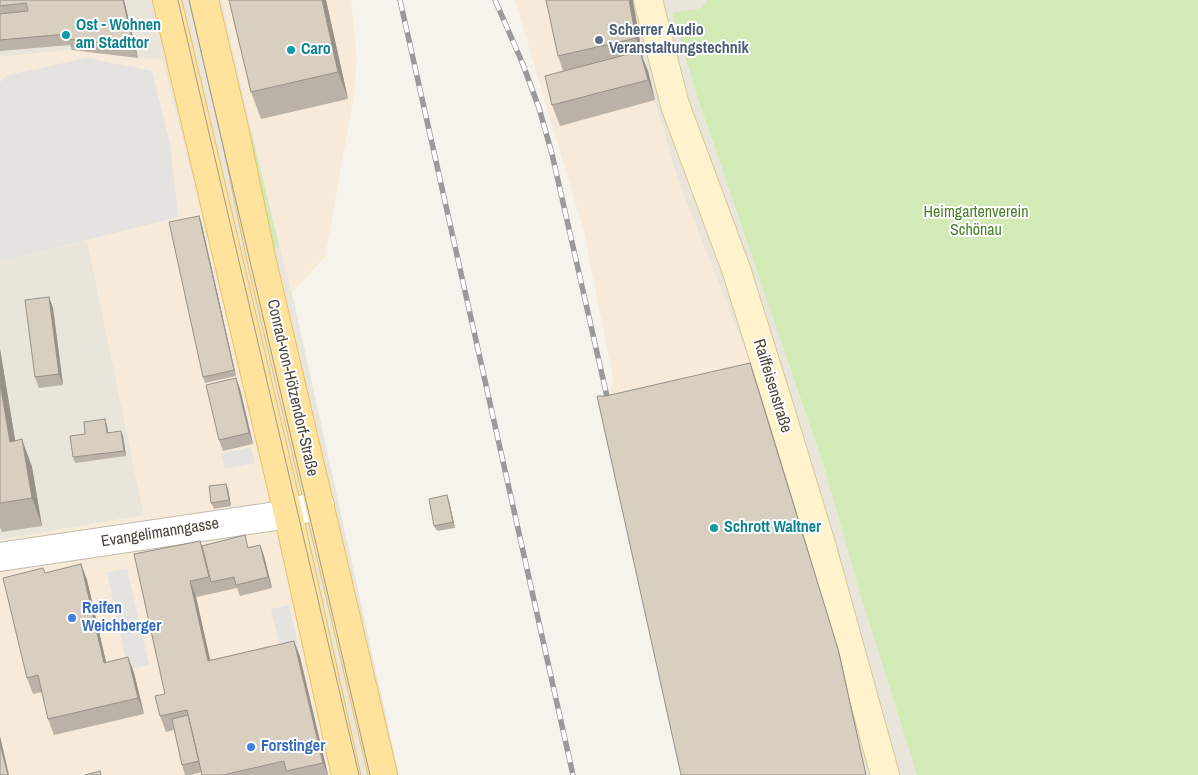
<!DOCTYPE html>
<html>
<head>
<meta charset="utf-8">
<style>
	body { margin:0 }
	canvas { display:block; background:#f6f3ec }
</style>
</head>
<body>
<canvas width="1198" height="775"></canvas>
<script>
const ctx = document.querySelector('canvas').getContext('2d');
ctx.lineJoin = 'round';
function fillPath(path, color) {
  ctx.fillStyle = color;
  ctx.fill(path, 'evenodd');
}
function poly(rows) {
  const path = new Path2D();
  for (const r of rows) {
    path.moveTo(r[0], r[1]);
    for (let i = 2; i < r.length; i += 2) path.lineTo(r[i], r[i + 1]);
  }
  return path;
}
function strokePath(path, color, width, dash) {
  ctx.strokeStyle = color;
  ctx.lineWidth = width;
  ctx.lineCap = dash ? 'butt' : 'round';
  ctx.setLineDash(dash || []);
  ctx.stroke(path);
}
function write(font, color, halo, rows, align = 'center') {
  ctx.font = font + ' "Archivo Narrow",sans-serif';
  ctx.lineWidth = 4;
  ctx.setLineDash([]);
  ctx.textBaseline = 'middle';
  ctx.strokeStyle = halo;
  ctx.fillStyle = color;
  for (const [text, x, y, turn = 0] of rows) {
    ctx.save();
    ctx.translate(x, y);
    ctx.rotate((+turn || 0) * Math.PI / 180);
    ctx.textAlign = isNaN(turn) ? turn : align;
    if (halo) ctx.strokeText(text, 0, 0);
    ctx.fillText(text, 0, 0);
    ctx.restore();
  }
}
fillPath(poly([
	[0,0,222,0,254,142,292,293,399,775,332,775,70,50,0,57],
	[633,0,707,0,701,8,672,14,697,96,824,467,861,597,917,775,866,775,840,655,752,368,677,178,643,59],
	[87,240,144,515,0,540,0,262]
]), '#eae5da');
fillPath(poly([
	[222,0,351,0,357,58,354,95,325,257,292,293,254,142],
	[514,0,633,0,643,59,677,178,752,368,840,655,866,775,682,775,599,402,614,383,584,232,517,7],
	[70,50,163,60,265,469,332,775,0,775,0,540,144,515,87,241,0,262,0,57]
]), '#f7ead8');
fillPath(poly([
	[707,0,1198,0,1198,775,917,775,861,597,824,467,697,96,672,13,701,8],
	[251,130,279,247,273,248,269,246,246,133]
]), '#d2eab5');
fillPath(poly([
	[87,58,152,71,170,144,178,217,0,262,0,82,8,75],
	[251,447,255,463,225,469,221,454],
	[127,568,149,665,128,670,107,572],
	[289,605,300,655,283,659,271,609]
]), '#e5e3e0');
const street = poly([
	[0,557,276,516,320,505]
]);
const secondary = poly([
	[648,0,675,105,736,269,779,406,821,544,885,775]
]);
const primary = poly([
	[167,0,288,513,346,775],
	[204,0,234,128,262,262,383,775]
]);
strokePath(street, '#c2bbae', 30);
strokePath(secondary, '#d6c79b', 30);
strokePath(primary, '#e6c16a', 30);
strokePath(street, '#fff', 28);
strokePath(secondary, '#fff3cd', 28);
strokePath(primary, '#ffe39c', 28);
strokePath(poly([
	[178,0,359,775],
	[189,0,370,775]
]), '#9a9a9a', 1);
const rail = poly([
	[400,0,573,775],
	[495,0,522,62,539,108,552,154,608,401]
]);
strokePath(rail, '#9a9a9a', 5.5);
strokePath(rail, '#fff', 4, [11]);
fillPath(poly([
	[0,0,124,0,138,58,72,50,70,45,0,51],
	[229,0,326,0,348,99,261,119,251,92],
	[546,0,633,0,643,59,648,71,655,100,560,126,552,105,563,71,558,56],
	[201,221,236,376,205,383,203,377],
	[49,297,53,308,63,385,39,388,35,377],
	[0,349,15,441,32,467,42,526,2,532,0,527],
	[236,378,240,389,253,444,223,451,219,440],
	[105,419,107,425,108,433,123,436,126,456,75,463,73,457,85,434],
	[226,484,228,489,231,506,214,509,211,503],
	[449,501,455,528,437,531,434,526],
	[200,541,202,546,249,547,260,545,264,556,272,588,240,596,237,588,196,597,210,660,294,641,300,657,328,775,202,775,202,772,190,775,185,775,182,765,174,730,166,732,160,716,165,694,134,554],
	[81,564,87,580,106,662,128,657,134,673,144,714,54,735,48,719,42,692,33,694,27,678,45,573]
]), '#bab2a6');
fillPath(poly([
	[123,0,124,0,138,58,134,47],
	[322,0,326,0,348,99,338,72],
	[629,0,633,0,633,2,643,59,636,38],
	[640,51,648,71,655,100,648,80],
	[199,216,201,221,236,376,234,370],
	[49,297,53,308,63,385,59,374],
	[0,349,20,469,10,442,0,383],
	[752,368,840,655,866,775],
	[236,378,240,389,253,444,249,433],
	[105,419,107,425,109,438,107,433],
	[121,431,123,436,126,456,124,451],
	[22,439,32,467,42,526,32,498],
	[226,484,228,489,231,506,229,500],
	[447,495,449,501,455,528,453,522],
	[260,545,264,556,272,588,268,577],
	[81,564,87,580,110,679,104,663],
	[190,581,196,597,214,677,208,661],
	[294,641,300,657,328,775,323,763],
	[128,657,134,673,144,714,138,698],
	[0,736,9,775,8,775,0,744]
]), '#979187');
const building = poly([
	[0,0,123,0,134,47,68,39,67,34,0,40,0,14,28,11,26,3,0,6,0,0],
	[229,0,322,0,338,72,251,92,229,0],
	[546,0,629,0,636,38,558,56,546,0],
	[640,51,648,80,552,105,545,76,640,51],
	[199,216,234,370,203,377,169,222,199,216],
	[49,297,59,374,35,377,25,300,49,297],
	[750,363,838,649,866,775,681,775,597,396,606,396,750,363],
	[236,378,249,433,219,440,206,385,236,378],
	[0,383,10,442,22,439,32,498,0,503,0,383],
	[105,419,107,433,121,431,124,451,73,457,70,436,85,434,84,422,105,419],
	[226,484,229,500,211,503,209,486,226,484],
	[447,495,453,522,434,526,429,499,447,495],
	[245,535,248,548,260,545,268,577,236,585,234,577,211,582,202,546,245,535],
	[200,541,209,577,190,581,208,661,294,641,323,763,286,771,284,761,223,775,202,775,187,710,160,716,155,696,165,694,134,554,200,541],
	[81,564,104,663,128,657,138,698,48,719,38,675,27,678,3,578,43,568,45,573,81,564],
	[188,715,199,761,182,765,172,719,188,715],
	[0,744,8,775,0,775,0,744],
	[100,771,101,775,85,775,100,771]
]);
fillPath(building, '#d8cfc1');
strokePath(building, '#979187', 1);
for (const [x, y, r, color] of [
	[66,35,5,"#0f9aa8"],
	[599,40,5,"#5c6f8a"],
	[291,50,5,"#0f9aa8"],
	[714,528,5,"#0f9aa8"],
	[72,618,5,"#3f7fe0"],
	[251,747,5,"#3f7fe0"]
]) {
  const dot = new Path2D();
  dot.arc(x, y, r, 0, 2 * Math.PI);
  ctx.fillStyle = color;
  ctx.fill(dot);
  strokePath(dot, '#fff', 2);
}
write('bold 16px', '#0d838f', '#fff', [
	["Ost - Wohnen",76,26],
	["am Stadttor",76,44],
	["Caro",301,50],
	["Schrott Waltner",724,528]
], 'left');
write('bold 16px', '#4e5e75', '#fff', [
	["Scherrer Audio",609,31],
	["Veranstaltungstechnik",609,49]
], 'left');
write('16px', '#4a7f2a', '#fff', [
	["Heimgartenverein",976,213],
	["Schönau",976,231]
]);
write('16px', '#4b4439', '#fff', [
	["Raiffeisenstraße",772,386,73],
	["Conrad-von-Hötzendorf-Straße",292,388,77],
	["Evangelimanngasse",160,533,-9]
]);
write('bold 16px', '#366cbe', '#fff', [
	["Reifen",82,609],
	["Weichberger",82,627],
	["Forstinger",261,747]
], 'left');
</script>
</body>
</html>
